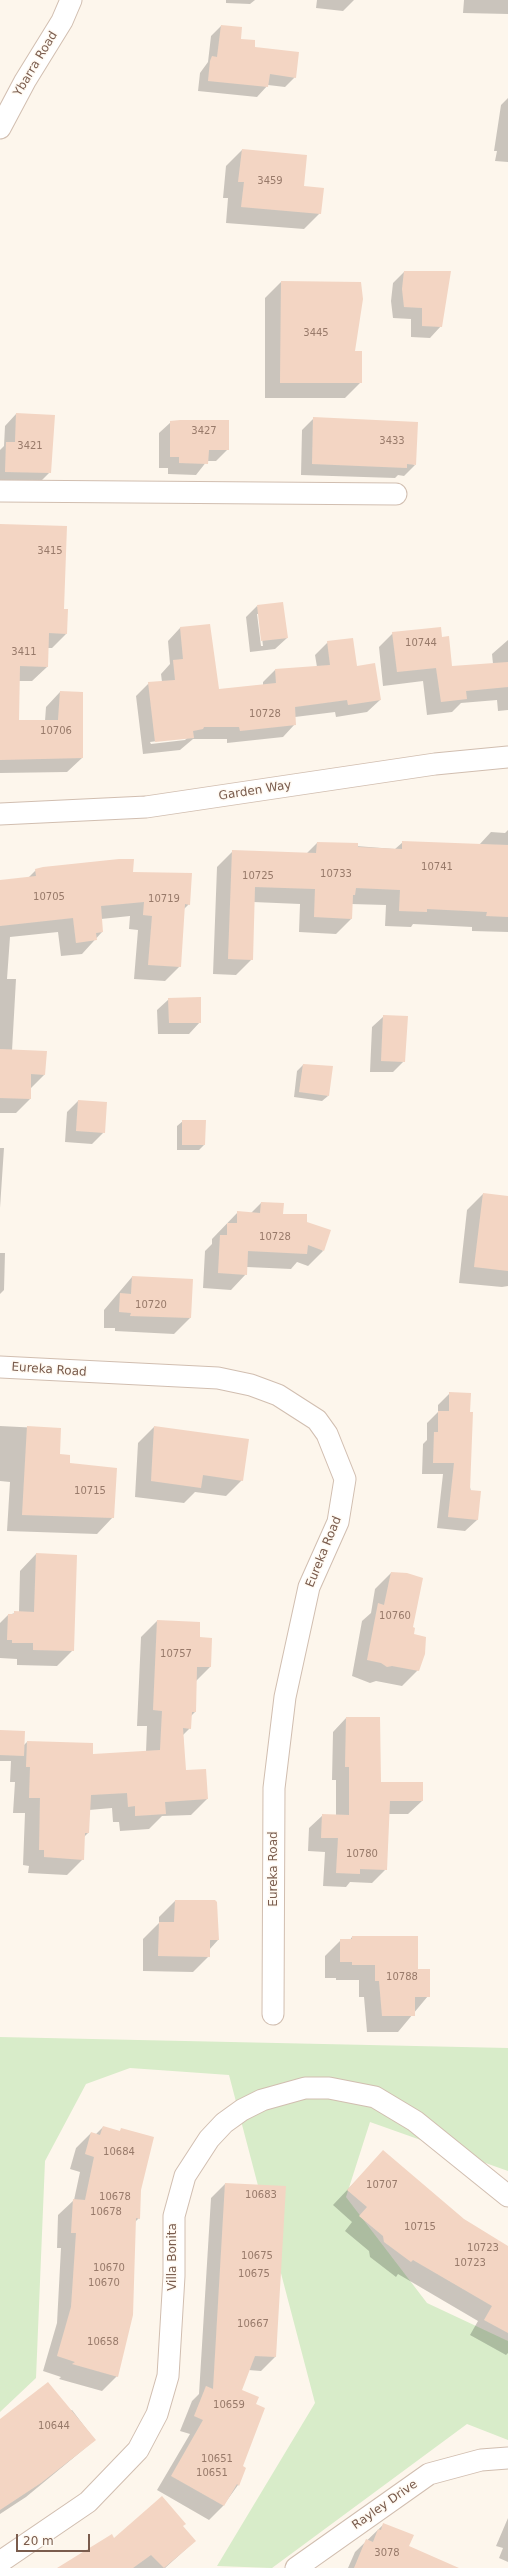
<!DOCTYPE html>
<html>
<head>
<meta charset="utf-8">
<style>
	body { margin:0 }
	#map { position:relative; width:508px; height:2568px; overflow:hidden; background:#fdf6ec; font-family:"DejaVu Sans",sans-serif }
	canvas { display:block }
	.scale { position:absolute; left:16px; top:2534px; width:74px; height:18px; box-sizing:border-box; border:2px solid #7a5c4d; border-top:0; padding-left:5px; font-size:12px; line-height:14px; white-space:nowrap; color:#7a5c4d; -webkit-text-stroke:3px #fffaf3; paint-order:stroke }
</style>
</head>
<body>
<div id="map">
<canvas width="508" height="2568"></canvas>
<div class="scale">20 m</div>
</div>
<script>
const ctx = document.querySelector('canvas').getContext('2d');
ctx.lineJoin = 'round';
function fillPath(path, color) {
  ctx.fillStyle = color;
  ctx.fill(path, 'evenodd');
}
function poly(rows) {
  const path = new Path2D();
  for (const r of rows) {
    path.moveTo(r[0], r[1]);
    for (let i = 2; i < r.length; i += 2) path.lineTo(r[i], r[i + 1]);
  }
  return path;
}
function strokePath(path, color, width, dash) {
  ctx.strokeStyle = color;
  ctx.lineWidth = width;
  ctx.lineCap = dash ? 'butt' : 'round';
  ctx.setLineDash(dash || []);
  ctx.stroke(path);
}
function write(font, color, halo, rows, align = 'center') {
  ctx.font = font + ' "DejaVu Sans",sans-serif';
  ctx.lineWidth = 3;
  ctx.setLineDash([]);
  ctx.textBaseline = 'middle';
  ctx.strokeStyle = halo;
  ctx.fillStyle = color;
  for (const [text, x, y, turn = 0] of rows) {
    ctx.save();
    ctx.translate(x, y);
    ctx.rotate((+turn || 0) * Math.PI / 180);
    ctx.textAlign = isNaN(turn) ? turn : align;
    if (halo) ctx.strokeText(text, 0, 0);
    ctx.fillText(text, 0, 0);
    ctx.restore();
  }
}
fillPath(poly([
	[0,2037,508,2048,508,2171,370,2122,346,2197,427,2303,508,2341,508,2440,467,2424,272,2568,217,2566,315,2403,229,2075,130,2068,86,2084,45,2161,36,2378,0,2412]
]), '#d8ecc9');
fillPath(poly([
	[226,0,255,0,250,4,226,3],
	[317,0,354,0,343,11,316,8],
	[464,0,508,0,508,14,463,13],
	[221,26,253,48,295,77,285,87,268,85,257,97,198,91,200,73,208,62,211,36],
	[508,98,508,162,495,161,497,151,494,151,501,105],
	[242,150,303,187,320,213,304,229,226,223,228,198,223,198,226,166],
	[404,272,441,326,430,338,411,337,411,319,393,318,391,301,393,283],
	[281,282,354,352,361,382,345,398,265,398,265,298],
	[16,414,50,472,38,484,0,483,0,450,4,446,5,426],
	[314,418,415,465,404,476,398,475,395,478,301,475,302,430],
	[171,422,228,449,216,461,207,461,196,475,168,474,168,468,159,468,159,433],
	[0,525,63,610,66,634,52,648,47,648,47,667,32,681,18,681,18,721,45,721,46,707,60,692,82,758,67,772,0,773],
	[257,606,287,638,275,649,250,652,246,617],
	[257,614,259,614,263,646,261,646],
	[209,625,218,690,263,685,263,682,275,670,317,667,315,655,328,642,356,667,380,700,367,712,336,717,335,712,295,717,295,724,283,737,227,743,227,739,193,739,180,750,143,754,136,696,149,683,162,682,161,674,170,664,168,641,180,628],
	[188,737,185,740,151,744,150,742],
	[393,633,442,638,451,667,493,664,492,654,508,640,508,710,498,711,497,700,461,703,452,712,427,715,423,681,383,686,379,647],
	[508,830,508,932,472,931,472,927,413,924,411,927,385,926,386,905,351,904,351,919,336,934,299,932,300,904,253,902,252,959,236,975,213,974,217,867,233,851,306,854,317,843,395,849,403,842,479,845,491,832,505,833],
	[36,870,132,872,189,904,184,909,180,966,165,981,134,979,138,930,129,929,130,916,101,919,102,932,82,954,61,956,58,932,10,937,7,979,16,979,12,1051,45,1074,30,1089,30,1099,16,1113,0,1113,0,884,28,878],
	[169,999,200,1022,189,1034,158,1034,157,1010],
	[384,1016,404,1061,393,1072,370,1072,372,1027],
	[303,1065,328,1096,322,1101,294,1097,297,1071],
	[78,1101,104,1132,92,1144,65,1142,67,1112],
	[183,1121,204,1145,199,1150,177,1150,177,1126],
	[0,1148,4,1148,0,1208],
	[483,1194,508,1197,508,1286,502,1287,459,1283,467,1210],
	[261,1203,282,1215,306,1223,323,1251,308,1266,297,1262,291,1269,247,1267,246,1274,231,1290,203,1288,205,1251,212,1244,212,1239,238,1212,251,1213],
	[0,1253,5,1253,4,1290,0,1294],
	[132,1277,192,1280,190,1318,174,1334,115,1331,115,1328,104,1328,104,1310],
	[450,1393,477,1520,465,1531,437,1528,443,1474,422,1474,423,1444,427,1440,427,1423,438,1412,438,1405],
	[0,1426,60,1429,59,1455,69,1463,113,1517,97,1534,7,1531,10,1482,0,1481],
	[154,1427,242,1480,226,1496,195,1492,184,1503,135,1497,138,1443],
	[36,1554,73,1650,57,1666,17,1665,17,1659,0,1658,0,1623,8,1615,19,1612,20,1571],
	[391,1573,412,1628,418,1670,402,1686,376,1681,370,1683,352,1676,362,1621,371,1613,375,1589],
	[157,1621,199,1623,199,1638,211,1639,210,1667,196,1681,195,1712,191,1716,190,1728,183,1735,185,1771,207,1799,191,1815,162,1816,149,1829,120,1831,119,1822,113,1822,112,1808,89,1810,88,1833,84,1837,83,1859,67,1875,28,1873,29,1866,23,1865,25,1813,13,1813,15,1782,10,1782,11,1761,0,1761,0,1731,23,1746,27,1742,92,1755,146,1752,147,1726,137,1726,141,1637],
	[346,1718,380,1783,422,1801,408,1814,388,1814,386,1869,372,1883,350,1882,346,1887,323,1886,325,1852,308,1851,309,1828,323,1815,336,1815,336,1780,332,1780,333,1732],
	[175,1901,216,1903,218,1940,209,1950,209,1956,193,1972,143,1971,143,1939,159,1923,159,1917],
	[352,1937,417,1970,428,1996,398,2032,367,2032,364,1997,359,1997,359,1980,336,1980,336,1978,325,1978,325,1956,341,1940,350,1940],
	[103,2127,119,2132,122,2129,140,2190,139,2218,135,2222,117,2376,102,2391,59,2379,61,2377,43,2371,57,2323,61,2248,57,2248,58,2215,74,2200,80,2172,70,2169,76,2148,91,2133,96,2134],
	[383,2152,463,2220,508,2247,508,2353,506,2355,470,2335,478,2321,398,2274,396,2277,370,2257,369,2251,345,2231,352,2222,333,2205],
	[225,2184,275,2357,261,2371,248,2370,241,2391,255,2405,241,2466,245,2468,238,2485,223,2506,209,2520,157,2490,190,2434,180,2431,192,2401,199,2394,211,2198],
	[72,2410,95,2440,26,2497,0,2514,0,2435],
	[508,2518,508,2562,499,2558,503,2548,496,2546],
	[384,2524,407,2547,456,2568,348,2568,355,2552],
	[182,2526,195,2541,165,2568,64,2568,114,2539]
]), '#0003');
fillPath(poly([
	[221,25,242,27,241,39,255,40,255,47,299,52,296,78,270,74,268,87,208,81,210,61,212,56,217,57],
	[242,149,307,155,304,186,324,188,321,214,241,207,244,182,238,182],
	[404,271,451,271,442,327,422,326,422,308,404,307,402,289],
	[281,281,361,282,363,299,355,351,362,351,362,383,280,383],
	[16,413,55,415,51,473,5,472,6,442,15,442],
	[313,417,418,422,416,465,407,464,407,468,312,464],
	[180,420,229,420,229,450,209,450,208,464,179,463,179,457,170,457,170,421],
	[0,524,67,526,64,609,68,609,67,634,49,633,48,667,20,666,19,720,58,720,60,691,83,692,83,758,0,760],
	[283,602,288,638,261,641,257,605],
	[210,624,219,689,276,683,275,669,330,665,327,641,353,638,357,666,375,663,381,700,348,705,347,700,295,707,296,725,240,731,239,727,204,727,203,729,193,731,194,738,155,742,148,682,175,680,173,660,183,659,180,627],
	[441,627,442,637,449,636,452,666,508,662,508,687,466,691,467,699,441,702,436,668,397,672,392,632],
	[402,841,508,845,508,917,486,916,487,912,427,909,427,912,399,911,400,890,356,888,355,895,353,895,352,919,314,917,315,889,255,887,253,960,228,959,232,850,316,853,317,842,358,843,358,847,402,849],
	[119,859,134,859,133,872,192,873,190,905,185,904,181,967,148,965,152,916,143,915,144,902,101,906,103,932,96,933,97,940,76,943,73,918,0,926,0,880,36,876,35,869,43,867],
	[201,997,201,1023,169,1023,168,998],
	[383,1015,408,1016,405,1062,381,1061],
	[0,1049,47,1051,45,1075,31,1074,31,1099,0,1098],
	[303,1064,333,1066,329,1096,299,1092],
	[78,1100,107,1102,105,1133,76,1131],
	[182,1120,206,1120,205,1145,182,1145],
	[483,1193,508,1196,508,1271,474,1267],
	[261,1202,284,1203,283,1214,307,1214,307,1222,331,1230,324,1251,308,1245,307,1254,248,1251,247,1275,218,1273,220,1235,227,1235,227,1223,237,1223,237,1211,260,1213],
	[132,1276,193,1279,191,1318,130,1316,131,1313,119,1312,120,1293,131,1294],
	[449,1392,471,1393,470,1412,473,1412,470,1490,481,1491,478,1520,448,1517,454,1463,433,1463,434,1432,438,1432,438,1411,449,1411],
	[27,1426,61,1428,60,1454,70,1455,70,1463,117,1468,114,1518,22,1515],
	[154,1426,249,1439,243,1481,203,1475,201,1488,151,1481],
	[36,1553,77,1555,74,1651,33,1650,33,1643,12,1643,12,1640,7,1640,8,1614,14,1614,14,1611,34,1612],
	[391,1572,407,1573,423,1578,413,1627,415,1628,414,1634,426,1637,425,1654,419,1671,392,1666,387,1667,381,1663,367,1660,378,1603,384,1605],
	[157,1620,200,1622,200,1637,212,1638,211,1667,197,1667,196,1712,192,1712,191,1729,183,1728,186,1770,206,1769,208,1799,165,1802,166,1814,135,1816,135,1806,128,1807,127,1793,91,1795,89,1833,85,1833,84,1860,44,1857,44,1850,39,1850,40,1798,29,1798,30,1767,26,1767,27,1741,93,1743,93,1754,160,1750,162,1711,153,1710],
	[346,1717,380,1717,381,1782,423,1782,423,1801,390,1801,387,1870,360,1869,360,1874,336,1873,338,1838,321,1838,322,1814,349,1815,349,1767,345,1767],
	[0,1730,25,1731,24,1756,0,1755],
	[175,1900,215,1900,217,1902,219,1940,210,1940,210,1957,158,1956,159,1922,174,1922],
	[352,1936,418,1936,418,1969,430,1969,430,1997,415,1997,415,2016,382,2016,379,1981,375,1981,375,1965,352,1965,352,1962,340,1962,340,1939,352,1939],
	[103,2126,120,2131,121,2128,154,2137,141,2190,140,2219,136,2218,133,2315,118,2377,72,2364,75,2362,57,2356,71,2307,76,2233,71,2233,73,2199,85,2200,94,2157,85,2154,91,2132,100,2135],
	[383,2150,464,2219,508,2246,508,2333,484,2320,492,2306,413,2260,411,2262,384,2242,383,2236,359,2216,367,2207,347,2190],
	[225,2183,286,2186,276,2357,255,2356,242,2390,259,2397,256,2404,265,2408,243,2466,246,2468,239,2486,237,2484,224,2506,171,2476,203,2420,194,2416,206,2386,213,2389],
	[48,2382,96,2440,41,2483,0,2510,0,2419],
	[162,2496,186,2524,183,2526,196,2541,164,2568,151,2555,133,2568,57,2568,112,2534,114,2538],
	[383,2523,414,2535,409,2546,459,2568,354,2568,366,2539,373,2542,378,2529,381,2530]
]), '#f3d5c3');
const minor = poly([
	[0,128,25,81,62,21,71,0],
	[0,491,396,494],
	[0,814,146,807,435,764,508,757],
	[0,1367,218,1378,251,1385,278,1395,317,1420,327,1434,345,1479,338,1522,309,1587,285,1697,274,1788,273,2014],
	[0,2562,88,2502,138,2450,157,2414,168,2376,174,2276,174,2216,185,2176,209,2139,224,2123,242,2110,262,2100,305,2088,329,2088,375,2097,415,2121,508,2196],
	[296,2568,429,2474,481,2460,508,2458]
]);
strokePath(minor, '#d1beb0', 23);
strokePath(minor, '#fff', 21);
write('10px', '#987a6a', null, [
	["3459",270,181],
	["3445",316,333],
	["3427",204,431],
	["3433",392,441],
	["3421",30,446],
	["3415",50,551],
	["10744",421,643],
	["3411",24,652],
	["10728",265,714],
	["10706",56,731],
	["10741",437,867],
	["10733",336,874],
	["10725",258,876],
	["10705",49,897],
	["10719",164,899],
	["10728",275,1237],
	["10720",151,1305],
	["10715",90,1491],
	["10760",395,1616],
	["10757",176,1654],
	["10780",362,1854],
	["10788",402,1977],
	["10684",119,2152],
	["10707",382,2185],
	["10683",261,2195],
	["10678",115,2197],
	["10678",106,2212],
	["10715",420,2227],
	["10723",483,2248],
	["10675",257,2256],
	["10723",470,2263],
	["10670",109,2268],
	["10675",254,2274],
	["10670",104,2283],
	["10667",253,2324],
	["10658",103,2342],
	["10659",229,2405],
	["10644",54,2426],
	["10651",217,2459],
	["10651",212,2473],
	["3078",387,2553]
]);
write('12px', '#7a5c4d', '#fffaf3', [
	["Ybarra Road",36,64,-59],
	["Garden Way",255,791,-9],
	["Eureka Road",49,1370,4],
	["Eureka Road",324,1552,-68],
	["Eureka Road",274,1869,-90],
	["Villa Bonita",173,2257,-90],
	["Rayley Drive",385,2505,-35]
]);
</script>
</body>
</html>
